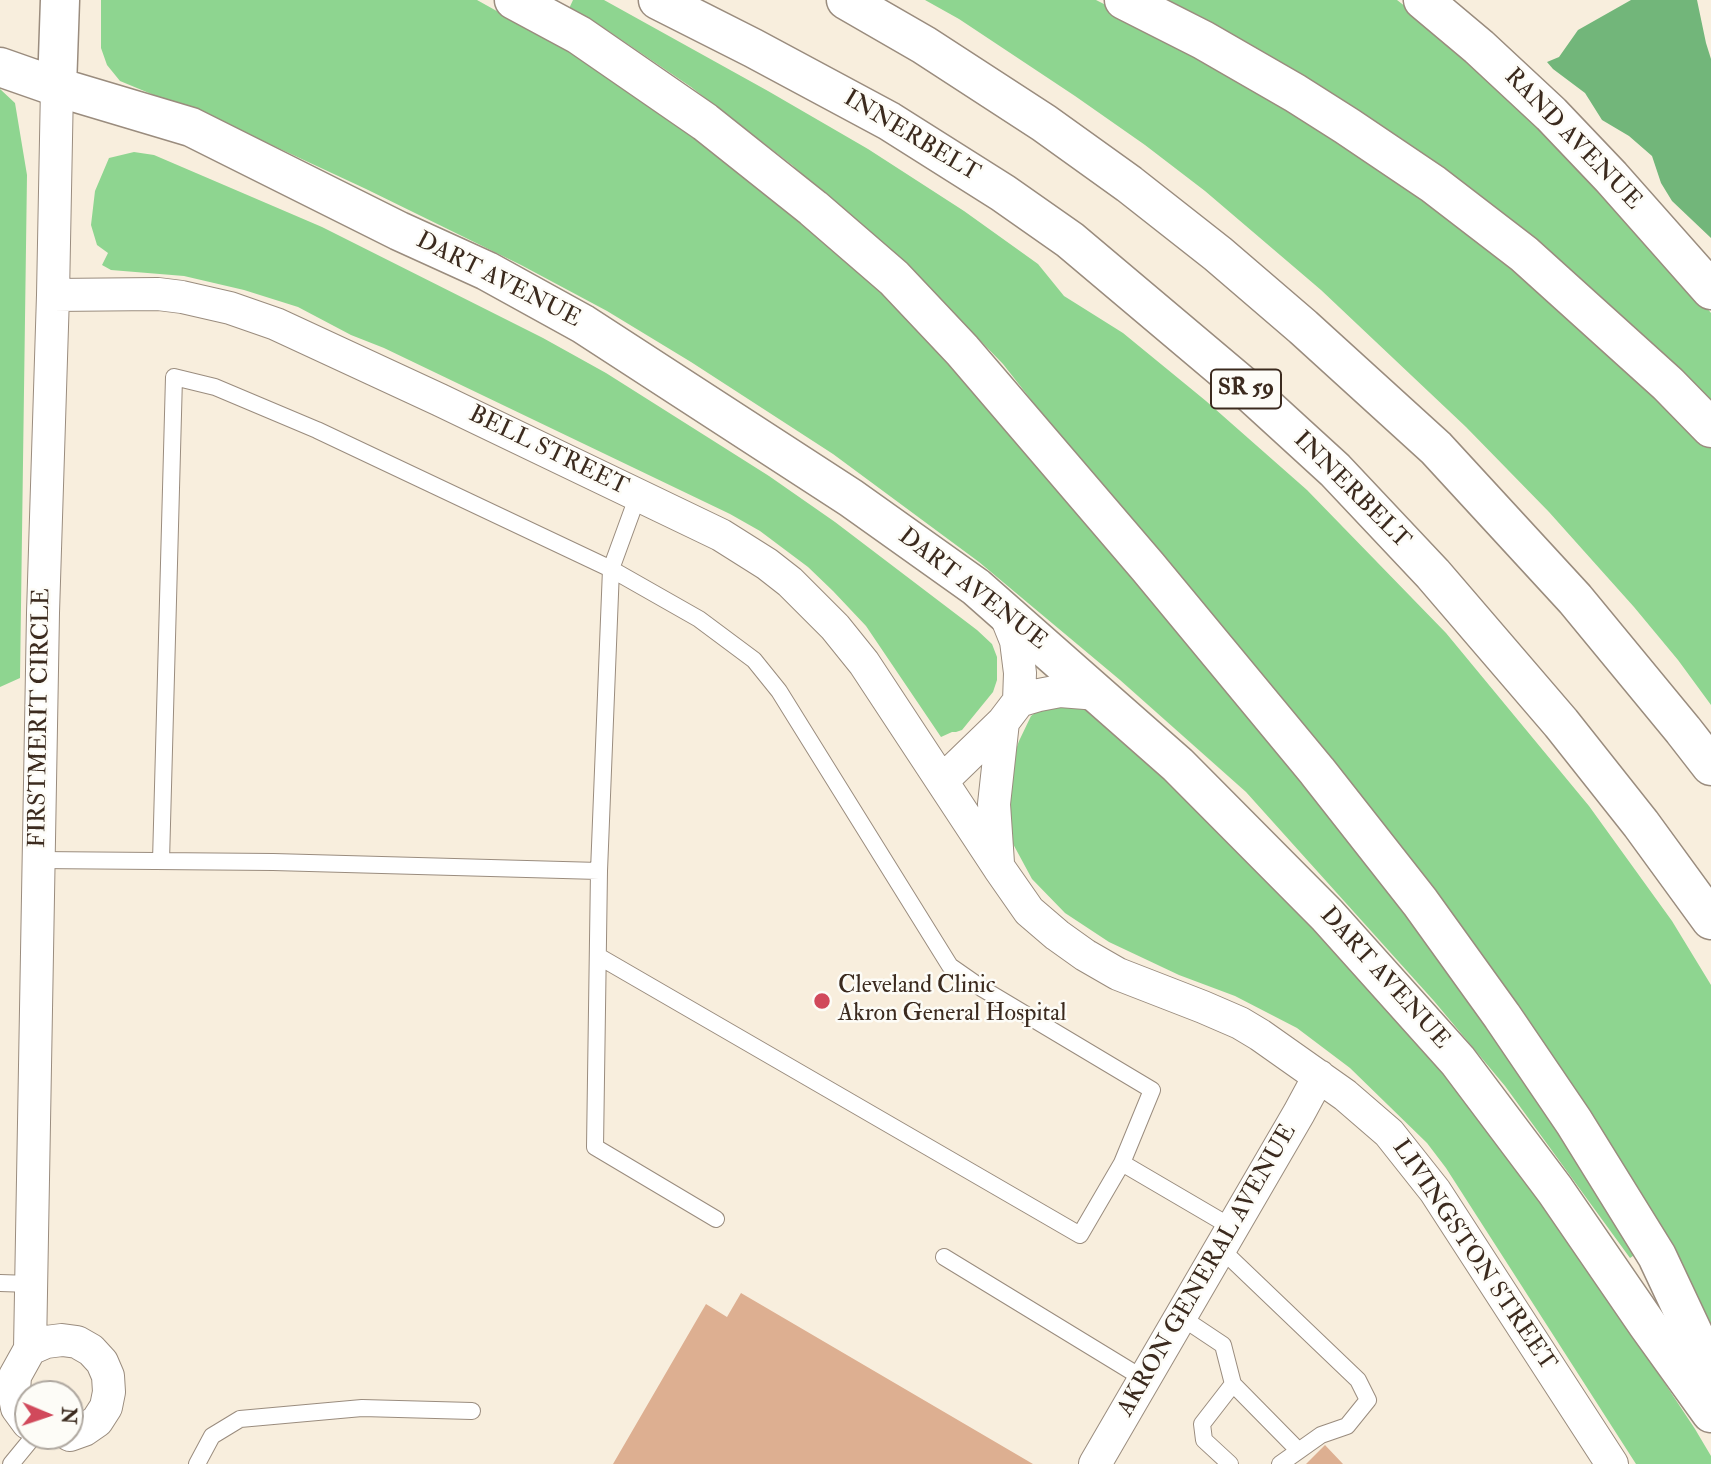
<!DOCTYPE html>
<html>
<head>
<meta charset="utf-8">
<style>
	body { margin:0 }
	#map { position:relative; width:1711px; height:1464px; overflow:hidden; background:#f8eedd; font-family:"IM FELL Double Pica",serif }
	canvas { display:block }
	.north { position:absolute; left:14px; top:1380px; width:70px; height:70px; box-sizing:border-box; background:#fdfcf7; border:2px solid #afa8a0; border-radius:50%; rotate:92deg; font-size:19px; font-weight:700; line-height:28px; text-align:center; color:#3b2a1e }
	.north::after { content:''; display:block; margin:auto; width:24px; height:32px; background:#d1495b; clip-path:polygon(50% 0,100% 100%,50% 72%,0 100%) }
</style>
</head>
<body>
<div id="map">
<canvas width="1711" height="1464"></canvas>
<div class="north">N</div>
</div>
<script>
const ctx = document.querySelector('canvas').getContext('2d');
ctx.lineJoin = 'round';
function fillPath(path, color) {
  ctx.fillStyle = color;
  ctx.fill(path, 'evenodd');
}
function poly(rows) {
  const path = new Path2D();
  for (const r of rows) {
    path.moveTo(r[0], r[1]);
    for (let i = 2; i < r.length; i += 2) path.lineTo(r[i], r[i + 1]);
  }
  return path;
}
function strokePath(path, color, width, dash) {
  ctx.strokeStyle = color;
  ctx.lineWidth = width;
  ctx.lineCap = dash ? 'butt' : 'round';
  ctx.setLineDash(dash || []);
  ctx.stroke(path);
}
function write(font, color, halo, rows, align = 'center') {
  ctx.font = font + ' "IM FELL Double Pica",serif';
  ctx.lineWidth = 5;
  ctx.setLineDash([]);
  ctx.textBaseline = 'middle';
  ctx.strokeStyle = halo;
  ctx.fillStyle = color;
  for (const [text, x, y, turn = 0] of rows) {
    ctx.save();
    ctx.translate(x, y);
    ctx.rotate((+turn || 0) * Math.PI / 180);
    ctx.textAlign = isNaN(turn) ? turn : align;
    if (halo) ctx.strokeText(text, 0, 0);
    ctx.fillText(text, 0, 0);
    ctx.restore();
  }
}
fillPath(poly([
	[101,0,477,0,581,58,700,134,819,230,963,374,1275,743,1425,934,1643,1249,1630,1258,1505,1086,1434,1001,1246,792,1120,680,979,562,833,454,691,362,607,311,521,265,366,189,248,134,120,81,107,65,101,48],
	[573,0,604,0,768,91,868,149,964,211,1038,264,1064,296,1123,333,1206,401,1307,490,1446,633,1589,806,1672,921,1711,985,1711,1328,1092,473,1043,415,1003,364,933,292,792,165,691,87,604,28,567,13],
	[925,0,1096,0,1230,68,1486,238,1698,433,1711,447,1711,705,1678,660,1634,607,1549,512,1466,427,1321,290,1205,191,1145,145,1075,96,959,19],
	[1151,0,1397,0,1455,45,1658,248,1711,313,1711,413],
	[0,89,15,103,27,175,20,678,0,687],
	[134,152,154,155,322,227,543,338,606,373,769,476,835,522,977,630,992,644,997,657,997,680,993,692,962,730,956,732,952,732,941,737,866,626,833,591,808,567,760,531,730,514,384,348,351,335,298,307,244,290,184,276,111,270,102,265,108,253,97,245,91,225,95,191,109,158],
	[1046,705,1091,709,1250,854,1446,1076,1576,1249,1695,1429,1711,1456,1711,1464,1636,1464,1446,1168,1427,1143,1350,1068,1297,1028,1235,996,1179,975,1109,942,1065,913,1032,879,1012,842,1006,807,1007,775,1019,741,1031,716]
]), '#8ed590');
fillPath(poly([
	[1631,0,1697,0,1706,43,1711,59,1711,238,1672,201,1661,183,1652,156,1629,136,1602,120,1585,93,1553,69,1547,62,1559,57,1578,30]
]), '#72b67a');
fillPath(poly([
	[741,1293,1033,1464,613,1464,706,1304,727,1317],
	[1325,1445,1343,1464,1306,1464]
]), '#ddaf91');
const lane = poly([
	[38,860,273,862,599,871,595,1147,716,1219],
	[161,861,174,377,215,387,317,430,611,569,699,619,754,660,779,691,950,966,983,989,1152,1090,1122,1163,1233,1228],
	[599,871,611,569,638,495],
	[598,956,1080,1235,1122,1163],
	[1221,1249,1358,1380,1368,1400,1347,1426,1321,1435,1280,1464],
	[944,1257,1144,1379],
	[0,1283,31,1284],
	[1181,1317,1223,1345,1233,1384,1202,1424,1204,1440,1230,1464],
	[1233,1384,1298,1450],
	[11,1464,34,1436],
	[197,1464,212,1436,240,1419,362,1408,472,1411]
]);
const street = poly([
	[53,295,158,294,182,297,230,308,276,324,440,400,721,535,767,564,790,582,835,627,864,663,999,868,1029,911,1057,935,1085,955,1118,974,1203,1007,1240,1023,1260,1035,1345,1095,1389,1133,1435,1191,1612,1464],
	[1019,701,1039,695,1060,691,1098,694],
	[942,781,1003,722,1019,701,1020,673,1016,641,1004,611],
	[998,863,994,804,1003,722],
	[30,1349,43,613,53,295,57,87],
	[28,1423,17,1408,14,1392,15,1376,30,1349,46,1342,62,1340,77,1342,91,1350,102,1362,108,1376,109,1392,106,1407,97,1421,84,1430,70,1435],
	[1095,1464,1299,1113,1319,1076]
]);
const secondary = poly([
	[1423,0,1479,47,1551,114,1611,177,1711,290],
	[0,67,57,87,191,127,399,231,487,271,583,324,851,498,976,587,1178,765,1327,915,1458,1061,1555,1190,1647,1324,1711,1413],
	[57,87,60,0]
]);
const highway = poly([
	[514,0,579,35,705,122,813,208,894,278,962,350,1148,567,1317,771,1420,902,1502,1016,1574,1122,1657,1256,1711,1371],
	[658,0,753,48,889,121,1003,193,1070,240,1242,385,1335,470,1433,574,1561,723,1641,824,1711,920],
	[846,0,924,45,1044,123,1129,184,1218,254,1303,327,1436,448,1575,599,1683,730,1711,766],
	[1124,0,1203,40,1295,93,1347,126,1433,184,1524,254,1668,384,1711,428]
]);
strokePath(lane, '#9a8c7e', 18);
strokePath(street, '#9a8c7e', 34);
strokePath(secondary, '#9a8c7e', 41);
strokePath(highway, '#9a8c7e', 41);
strokePath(lane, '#fff', 16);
strokePath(street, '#fff', 32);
strokePath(secondary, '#fff', 38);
strokePath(highway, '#fff', 38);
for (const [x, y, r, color] of [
	[822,1001,9,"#d1495b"]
]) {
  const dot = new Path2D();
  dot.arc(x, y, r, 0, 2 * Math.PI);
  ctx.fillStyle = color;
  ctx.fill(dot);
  strokePath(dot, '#fdfcf7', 2.5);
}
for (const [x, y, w] of [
	[1246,389,70]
]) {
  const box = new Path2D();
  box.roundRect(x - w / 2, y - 19.5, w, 39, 5);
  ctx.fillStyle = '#fdfcf7';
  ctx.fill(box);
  strokePath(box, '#3b2a1e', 2);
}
write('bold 23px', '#3b2a1e', null, [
	["SR 59",1246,389]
]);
write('24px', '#3b2a1e', '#fdfcf7', [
	["INNERBELT",911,137,31],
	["RAND AVENUE",1572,140,46],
	["DART AVENUE",498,281,27],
	["BELL STREET",548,452,26],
	["INNERBELT",1351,491,45],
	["DART AVENUE",972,590,38],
	["FIRSTMERIT CIRCLE",41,718,-89],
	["DART AVENUE",1384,979,48],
	["LIVINGSTON STREET",1473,1256,56],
	["AKRON GENERAL AVENUE",1208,1271,-60]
]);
write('24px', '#3b2a1e', '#fdfcf7', [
	["Cleveland Clinic",838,987],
	["Akron General Hospital",838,1015]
], 'left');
</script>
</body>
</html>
